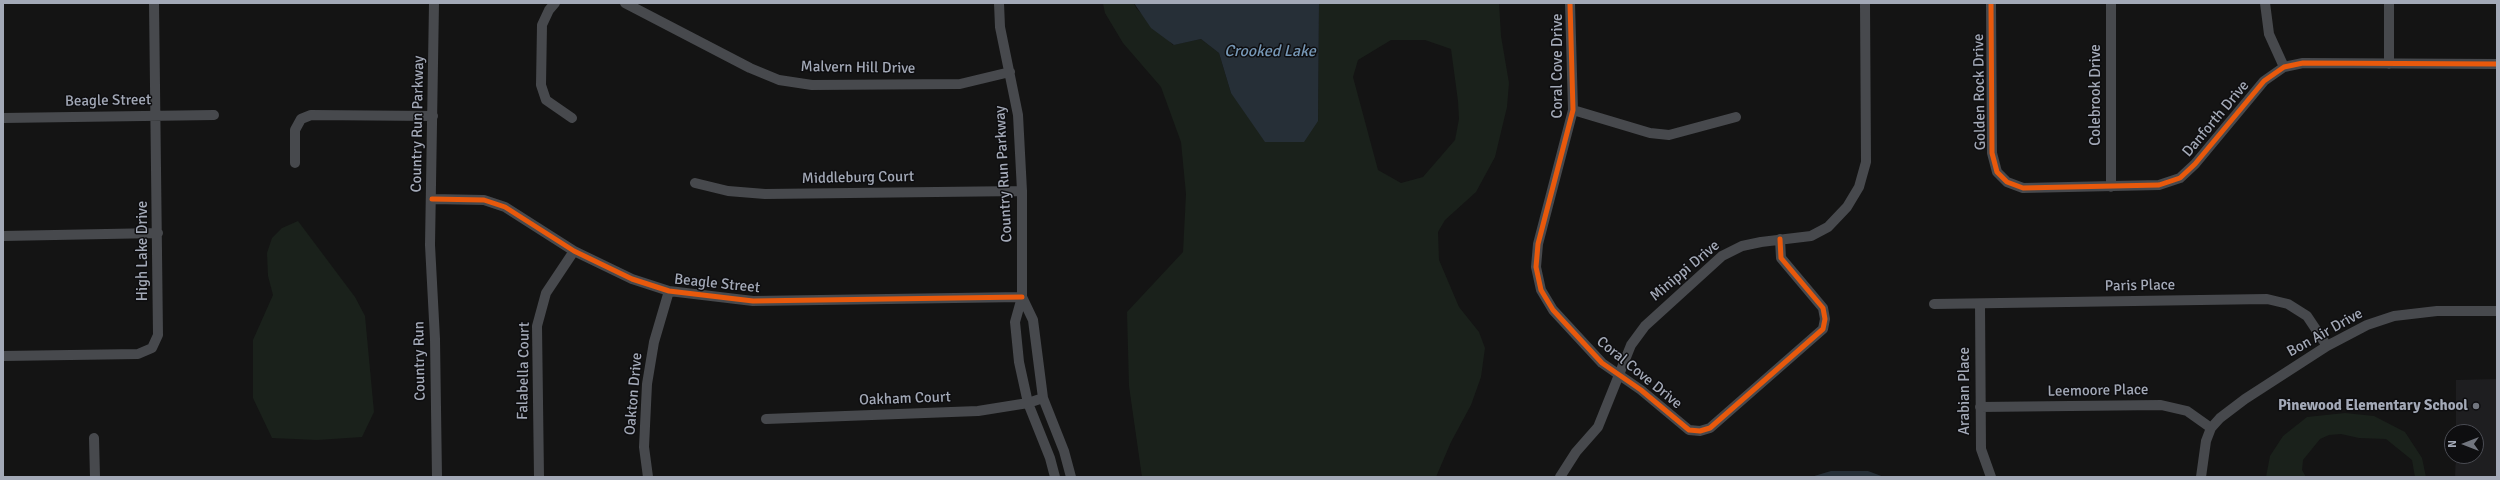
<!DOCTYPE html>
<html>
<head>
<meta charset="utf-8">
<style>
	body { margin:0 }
	#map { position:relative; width:2500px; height:480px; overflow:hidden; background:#141414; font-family:Signika,sans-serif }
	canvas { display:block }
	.frame { position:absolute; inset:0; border:4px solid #a3a9b7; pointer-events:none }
	.north { position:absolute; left:2444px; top:424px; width:40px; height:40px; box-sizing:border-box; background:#0e0e10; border:1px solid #4a4c53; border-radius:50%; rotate:270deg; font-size:11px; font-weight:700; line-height:16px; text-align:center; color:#a3a9b7 }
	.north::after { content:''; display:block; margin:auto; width:14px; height:18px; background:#71757e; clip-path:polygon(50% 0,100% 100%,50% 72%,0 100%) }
</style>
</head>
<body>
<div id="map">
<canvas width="2500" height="480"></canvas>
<div class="frame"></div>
<div class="north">N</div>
</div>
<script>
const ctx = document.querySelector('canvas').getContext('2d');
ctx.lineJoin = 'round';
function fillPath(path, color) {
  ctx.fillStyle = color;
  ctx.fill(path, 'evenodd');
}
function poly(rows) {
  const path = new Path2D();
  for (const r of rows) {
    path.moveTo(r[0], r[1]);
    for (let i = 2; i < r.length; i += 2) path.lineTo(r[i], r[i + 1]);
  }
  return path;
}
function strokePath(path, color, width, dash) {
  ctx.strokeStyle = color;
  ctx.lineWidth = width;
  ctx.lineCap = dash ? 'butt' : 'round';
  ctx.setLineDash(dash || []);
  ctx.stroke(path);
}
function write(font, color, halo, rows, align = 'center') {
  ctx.font = font + ' Signika,sans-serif';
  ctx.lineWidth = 3;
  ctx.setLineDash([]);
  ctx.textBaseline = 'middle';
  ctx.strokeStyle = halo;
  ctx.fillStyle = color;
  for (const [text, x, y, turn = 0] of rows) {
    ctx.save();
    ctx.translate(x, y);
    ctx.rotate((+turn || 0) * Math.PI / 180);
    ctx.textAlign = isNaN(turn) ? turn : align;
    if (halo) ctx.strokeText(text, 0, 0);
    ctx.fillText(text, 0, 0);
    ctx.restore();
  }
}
fillPath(poly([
	[2497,379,2497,477,2455,477,2456,456,2476,456,2476,432,2456,432,2456,380]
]), '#1e1e20');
fillPath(poly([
	[1103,3,1134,3,1136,8,1173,45,1201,39,1219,53,1231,93,1318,121,1319,3,1499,3,1501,36,1509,83,1507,107,1495,157,1476,192,1445,220,1438,232,1439,260,1459,307,1479,332,1485,348,1481,377,1471,405,1451,442,1436,477,1142,477,1129,386,1127,312,1183,252,1186,194,1181,142,1161,87,1123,43,1105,13],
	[1391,40,1425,40,1451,49,1458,101,1459,119,1455,140,1423,177,1401,183,1378,170,1353,77,1358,60],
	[298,221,355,297,365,316,374,412,362,437,317,440,272,438,253,398,253,340,273,295,268,276,267,253,272,238,282,228],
	[2345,413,2374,416,2405,432,2422,458,2426,477,2415,477,2412,460,2386,439,2359,438,2341,434,2329,435,2320,439,2303,460,2302,470,2306,477,2266,477,2270,456,2283,436,2307,417]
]), '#1a211b');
fillPath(poly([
	[1134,3,1319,3,1318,121,1304,142,1265,142,1231,93,1219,53,1201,39,1174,45,1151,28],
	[1831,471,1868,471,1884,477,1811,477]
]), '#262f37');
strokePath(poly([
	[434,3,430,245,435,339,437,477],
	[555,3,549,10,542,25,541,85,546,100,572,118],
	[625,3,750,68,779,80,812,85,960,84,1010,72],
	[999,3,1000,27,1018,115,1022,191,1022,297,1015,322,1019,362,1028,403,1050,458,1055,477],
	[1570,3,1573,110,1538,244,1536,267,1541,290,1553,310,1602,363,1641,390,1689,430,1700,431,1710,428,1823,329,1825,319,1823,308,1781,258,1780,239],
	[1991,3,1992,153,1997,172,2007,182,2023,188,2159,185,2180,178,2195,164,2264,81,2284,67,2303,63,2497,64],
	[2111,3,2111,187],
	[2265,3,2269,34,2284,67],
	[2389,64,2389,3],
	[1573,110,1650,133,1669,135,1736,117],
	[3,118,214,115],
	[295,163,295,130,301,119,311,115,433,116],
	[695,183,728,191,765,194,1022,191],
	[432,199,484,200,505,207,574,251,632,279,669,291,753,301,1022,297],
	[3,236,158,233],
	[1022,297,1033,320,1043,398,1064,451,1071,477],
	[1934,304,2267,299,2288,304,2307,316,2327,346],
	[1980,304,1981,449,1991,477],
	[3,356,138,354,152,348,158,335,154,3],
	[1980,407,2161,405,2187,411,2211,428],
	[766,419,978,411,1028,403,1043,398],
	[94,438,95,477],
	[539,477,537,326,546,293,574,251],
	[648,477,644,447,647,384,654,342,669,291],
	[1560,477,1576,452,1598,427,1631,345,1645,326,1722,256,1742,246,1761,242,1811,236,1828,227,1847,207,1859,187,1866,162,1865,3],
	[2201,477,2206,441,2211,428,2220,418,2245,399,2327,346,2367,325,2394,316,2437,311,2497,311]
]), '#47494d', 10);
strokePath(poly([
	[1570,3,1573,110,1538,244,1536,267,1541,290,1553,310,1602,363,1641,390,1689,430,1700,431,1710,428,1823,329,1825,319,1823,308,1781,258,1780,239],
	[1991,3,1992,153,1997,172,2007,182,2023,188,2159,185,2180,178,2195,164,2264,81,2284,67,2303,63,2497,64],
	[432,199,484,200,505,207,574,251,632,279,669,291,753,301,1022,297]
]), '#e8590c', 5);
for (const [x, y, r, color] of [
	[2476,406,4,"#71757e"]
]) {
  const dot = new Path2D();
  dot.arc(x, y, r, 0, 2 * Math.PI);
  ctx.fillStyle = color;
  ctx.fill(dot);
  strokePath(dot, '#0e0e10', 1.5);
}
write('15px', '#a3a9b7', '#0e0e10', [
	["Coral Cove Drive",1558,66,-90],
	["Malvern Hill Drive",858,68,1],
	["Golden Rock Drive",1980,92,-91],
	["Colebrook Drive",2096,95,-90],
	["Beagle Street",108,101,-1],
	["Danforth Drive",2216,119,-50],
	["Country Run Parkway",418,124,-89],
	["Country Run Parkway",1004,174,-93],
	["Middleburg Court",858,178,-1],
	["High Lake Drive",143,251,-90],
	["Minippi Drive",1685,271,-40],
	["Beagle Street",717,284,6],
	["Paris Place",2140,286,-1],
	["Bon Air Drive",2325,333,-29],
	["Country Run",420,361,-91],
	["Falabella Court",524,371,-89],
	["Coral Cove Drive",1639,373,39],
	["Arabian Place",1965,391,-90],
	["Leemoore Place",2098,391,-1],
	["Oakton Drive",634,394,-85],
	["Oakham Court",905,399,-2]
]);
write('bold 15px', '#a3a9b7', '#0e0e10', [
	["Pinewood Elementary School",2468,406]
], 'right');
write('italic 16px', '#7697b5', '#0e0e10', [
	["Crooked Lake",1270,52]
]);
</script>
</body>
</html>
